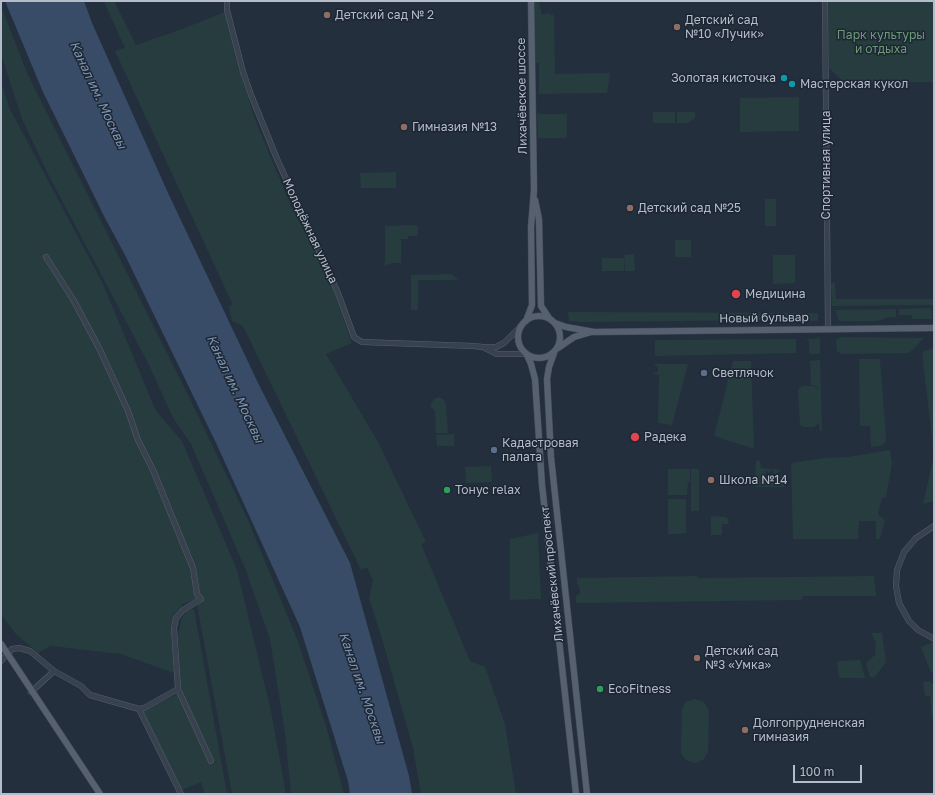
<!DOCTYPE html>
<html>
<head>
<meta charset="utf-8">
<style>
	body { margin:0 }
	#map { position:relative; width:935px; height:795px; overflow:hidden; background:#242f3e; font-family:"Golos Text",sans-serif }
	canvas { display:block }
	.frame { position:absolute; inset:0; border:2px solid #b4bcc9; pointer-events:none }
	.scale { position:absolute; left:793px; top:765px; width:69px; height:18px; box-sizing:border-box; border:2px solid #b4bcc9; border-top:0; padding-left:5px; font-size:12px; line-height:14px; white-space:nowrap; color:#b4bcc9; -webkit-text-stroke:3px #1d2633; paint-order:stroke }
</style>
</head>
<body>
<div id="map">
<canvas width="935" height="795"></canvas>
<div class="frame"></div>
<div class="scale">100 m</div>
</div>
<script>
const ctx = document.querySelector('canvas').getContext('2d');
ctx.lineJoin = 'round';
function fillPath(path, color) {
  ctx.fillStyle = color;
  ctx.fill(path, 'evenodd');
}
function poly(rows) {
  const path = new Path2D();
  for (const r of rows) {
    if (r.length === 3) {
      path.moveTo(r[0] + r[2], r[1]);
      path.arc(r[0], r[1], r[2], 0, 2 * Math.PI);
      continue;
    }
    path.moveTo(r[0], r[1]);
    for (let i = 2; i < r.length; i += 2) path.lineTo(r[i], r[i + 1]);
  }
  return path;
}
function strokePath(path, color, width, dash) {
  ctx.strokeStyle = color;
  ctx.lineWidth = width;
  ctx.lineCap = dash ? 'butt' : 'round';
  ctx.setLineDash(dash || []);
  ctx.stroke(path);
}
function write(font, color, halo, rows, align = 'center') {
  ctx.font = font + ' "Golos Text",sans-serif';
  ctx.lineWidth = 3;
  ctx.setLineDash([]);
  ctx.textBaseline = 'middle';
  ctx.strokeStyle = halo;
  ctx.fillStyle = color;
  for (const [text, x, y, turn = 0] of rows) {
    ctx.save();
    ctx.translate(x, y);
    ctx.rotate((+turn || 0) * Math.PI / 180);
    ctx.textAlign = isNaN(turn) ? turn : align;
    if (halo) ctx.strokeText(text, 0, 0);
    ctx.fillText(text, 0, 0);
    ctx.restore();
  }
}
fillPath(poly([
	[104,1,119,1,115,3,136,45,185,28,225,12,239,70,255,119,291,206,307,235,335,294,352,343,326,354,378,442,426,542,421,544,470,661,485,667,505,724,516,794,421,794,413,748,383,642,369,598,373,580,367,567,361,570,243,326,232,321,229,306,233,305,115,51,125,48,109,13],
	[534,1,539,1,542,15,549,13,550,15,554,15,555,74,610,73,607,93,539,94,539,63,535,63],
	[828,1,934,1,934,82,844,82,829,68],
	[1,6,27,73,189,397,248,520,297,639,326,726,344,794,291,794,285,733,270,639,245,568,191,444,173,418,149,365,47,172,22,119,1,54],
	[1,81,9,107,103,284,156,411,182,441,237,570,271,711,286,794,232,794,196,599,183,604,173,616,171,627,174,673,121,654,51,646,38,653,16,634,1,615],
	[799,97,799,131,740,132,740,98],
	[653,112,675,112,675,123,653,123],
	[677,112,695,112,695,118,688,123,677,123],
	[537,114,567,114,567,138,538,138],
	[396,172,396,188,361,188,360,173],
	[765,199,776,199,776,226,765,226],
	[416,225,418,227,418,234,416,236,408,236,408,239,401,239,401,263,392,263,385,266,385,226],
	[675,240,691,240,691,257,675,257],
	[634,254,635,271,625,271,624,255],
	[773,255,795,255,795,283,773,284],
	[602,258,624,258,624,271,602,271],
	[452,274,458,280,418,280,418,310,411,310,411,275],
	[831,283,835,283,836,299,934,299,934,305,832,306],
	[930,308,932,311,932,319,912,319,912,315,899,315,899,309],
	[896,309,896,317,884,318,883,320,875,321,839,321,835,310],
	[568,312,818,313,818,321,776,320,581,322,569,321],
	[842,337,924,338,909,353,842,354,837,351,836,340,837,339],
	[820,338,820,354,809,354,809,341,807,340,807,339],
	[796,339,796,353,655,356,655,340],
	[934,348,934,501,923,504,934,455,922,352],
	[859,359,880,359,886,438,885,443,880,446,871,447,870,426,860,426],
	[820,360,822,431,820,431,819,423,814,427,804,427,800,425,798,390,802,386,814,386,819,390,816,386,811,385,810,361],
	[733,361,751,361,754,449,714,436],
	[655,364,688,364,672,425,658,423,659,375,654,374,655,372,658,372,658,367,655,366],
	[439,397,444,400,446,405,448,433,436,433,435,411,431,407,431,404,434,399],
	[454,434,454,446,437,446,436,435],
	[890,450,892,463,886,497,882,498,878,514,885,520,880,539,876,539,876,521,859,521,858,539,793,539,791,463,824,458,848,457],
	[756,460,760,461,761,468,781,470,776,474,774,474,773,470,771,470,770,473,766,471,765,475,766,476,770,476,767,481,769,483,773,482,773,479,775,480,776,479,776,475,785,476,785,487,755,487],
	[491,466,492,482,466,483,465,467],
	[668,469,690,469,690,482,688,483,687,495,668,495],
	[691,469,699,469,699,511,691,511],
	[668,499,686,499,686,533,682,533,682,534,668,534],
	[711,516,726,517,728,519,729,524,722,524,722,535,711,535],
	[538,533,541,599,510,600,510,539],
	[697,576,698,578,874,576,876,596,803,596,801,600,576,603,576,596,580,594,579,586,577,584,577,578],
	[194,609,227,794,205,794,201,782,182,790,143,711,178,694,211,765,215,763,184,699,180,685,178,636,181,620,187,610],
	[871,633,882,633,886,662,875,677,870,677,866,664,868,661,875,655,876,642],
	[934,642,934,672,931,673,921,647],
	[860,660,865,678,839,678,837,661],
	[929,681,934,685,934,723,932,717,930,696,925,696,923,682],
	[694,699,702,701,706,705,709,711,708,752,704,759,696,763,691,762,686,760,682,755,681,750,682,709,686,702]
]), '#263c3f');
fillPath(poly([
	[5,1,84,1,92,23,168,193,259,385,350,563,409,776,412,794,350,794,348,781,300,627,217,445,125,255,105,218,43,92]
]), '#394c67');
const minor = poly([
	[227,1,227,10,243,72,251,95,277,159,338,293,354,337,362,342,473,346,483,347,497,354,526,354],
	[825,1,828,329],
	[46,257,74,301,100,350,128,411,138,440,153,470,193,568,197,594,201,599,183,610,176,618,174,628,178,689],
	[484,347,496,347,504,343,521,326],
	[934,526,916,538,904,552,897,570,896,586,899,603,909,621,918,630,934,639],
	[1,661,12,649,19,648,30,651,54,671,81,686,90,695,139,709,181,794],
	[31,692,54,671],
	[139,709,144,708,178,689,211,761]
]);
const major = poly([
	[535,200,539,219,541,306,549,318],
	[539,337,21],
	[526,321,532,305,531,227,534,190,531,1],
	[555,323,566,327,594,332,934,328],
	[558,348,574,337,591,332],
	[554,353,549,367,547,379,551,457,587,794],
	[527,355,531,364,535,379,542,485,576,794],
	[1,644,100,794]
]);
strokePath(minor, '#565f6c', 6);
strokePath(major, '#414a57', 7);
strokePath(minor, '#38414e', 5);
strokePath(major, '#56606e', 6);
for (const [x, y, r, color] of [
	[327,15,4,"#8d6e63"],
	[677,27,4,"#8d6e63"],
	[784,78,4,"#0f9aa8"],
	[792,84,4,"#0f9aa8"],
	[404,127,4,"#8d6e63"],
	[630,208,4,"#8d6e63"],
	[736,294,5,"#e0444e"],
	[704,373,4,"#5c6f8a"],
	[635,437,5,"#e0444e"],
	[494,450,4,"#5c6f8a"],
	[711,480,4,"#8d6e63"],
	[447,490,4,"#2e9e5b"],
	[697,658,4,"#8d6e63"],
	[600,689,4,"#2e9e5b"],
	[745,730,4,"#8d6e63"]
]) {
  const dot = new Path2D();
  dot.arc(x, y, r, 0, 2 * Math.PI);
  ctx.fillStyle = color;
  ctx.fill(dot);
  strokePath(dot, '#1d2633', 1.5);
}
write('12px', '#b4bcc9', '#1d2633', [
	["Детский сад № 2",335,15],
	["Детский сад",685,20],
	["№10 «Лучик»",685,34],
	["Золотая кисточка",776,78,"right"],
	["Мастерская кукол",800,84],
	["Гимназия №13",412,127],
	["Детский сад №25",638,208],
	["Медицина",745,294],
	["Светлячок",712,373],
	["Радека",644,437],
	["Кадастровая",502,443],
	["палата",502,457],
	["Школа №14",719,480],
	["Тонус relax",455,490],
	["Детский сад",705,651],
	["№3 «Умка»",705,665],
	["EcoFitness",608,689],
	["Долгопрудненская",753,723],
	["гимназия",753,737]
], 'left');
write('12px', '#6b9a76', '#1d2633', [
	["Парк культуры",881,35],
	["и отдыха",881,49]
]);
write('12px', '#b4bcc9', '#1d2633', [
	["Лихачёвское шоссе",522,96,-91],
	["Спортивная улица",826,165,-90],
	["Молодёжная улица",310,231,65],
	["Новый бульвар",764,318,-1],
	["Лихачёвский проспект",552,574,-96]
]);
write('italic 13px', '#7c92b1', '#1d2633', [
	["Канал им. Москвы",98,95,65],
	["Канал им. Москвы",235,389,65],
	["Канал им. Москвы",362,688,71]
]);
</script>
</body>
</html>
